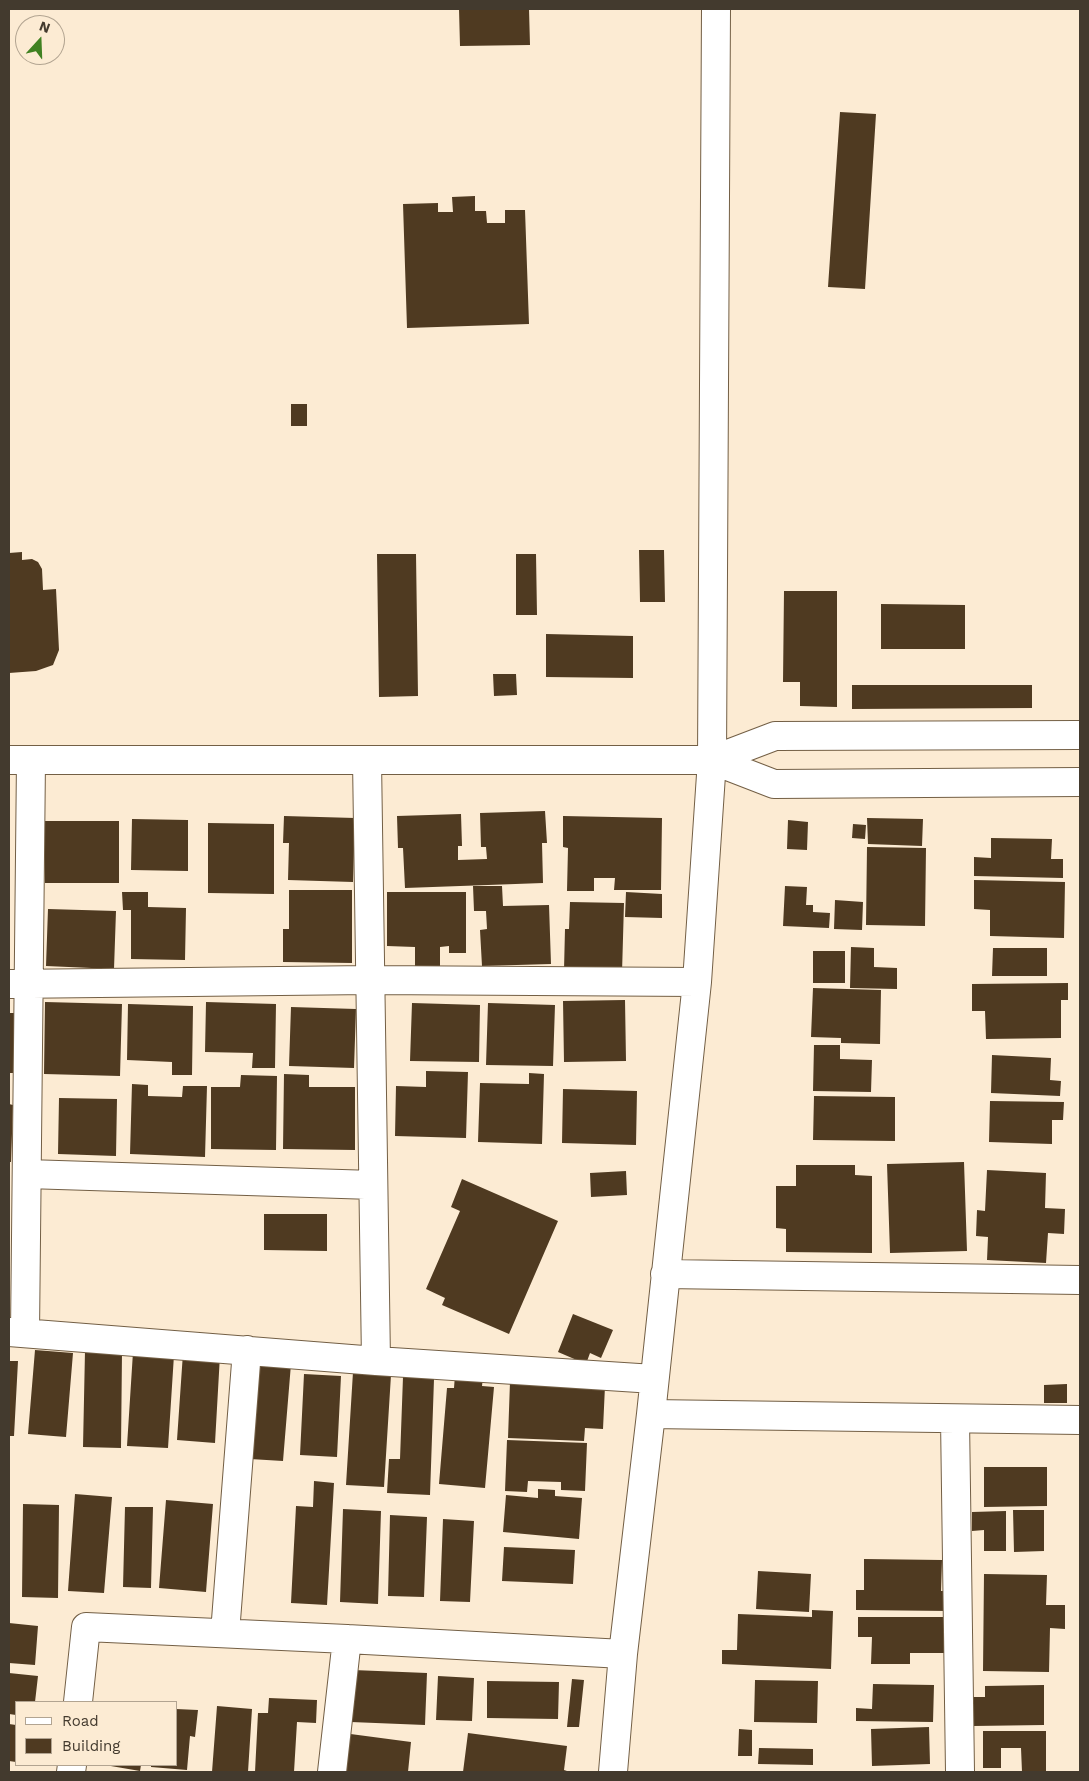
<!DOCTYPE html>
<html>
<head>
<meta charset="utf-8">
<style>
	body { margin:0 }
	#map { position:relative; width:1089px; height:1781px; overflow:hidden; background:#fcebd3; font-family:"Work Sans",sans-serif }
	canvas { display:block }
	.frame { position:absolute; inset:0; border:10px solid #433a2e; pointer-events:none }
	.legend { position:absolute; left:15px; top:1701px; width:162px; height:65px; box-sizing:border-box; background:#fcebd3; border:1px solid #b2a491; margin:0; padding:6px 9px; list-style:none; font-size:15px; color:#433a2e }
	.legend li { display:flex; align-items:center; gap:10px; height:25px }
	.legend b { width:25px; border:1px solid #b2a491 }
	.north { position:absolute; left:15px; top:15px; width:50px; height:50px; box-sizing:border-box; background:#fcebd3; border:1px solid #b2a491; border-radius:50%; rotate:20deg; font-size:14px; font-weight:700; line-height:20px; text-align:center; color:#433a2e }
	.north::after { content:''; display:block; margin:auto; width:18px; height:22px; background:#408121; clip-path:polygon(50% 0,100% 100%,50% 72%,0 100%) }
</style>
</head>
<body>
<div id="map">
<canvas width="1089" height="1781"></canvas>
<div class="frame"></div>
<ul class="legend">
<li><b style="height:6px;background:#fff"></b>Road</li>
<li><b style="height:14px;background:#4f3a21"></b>Building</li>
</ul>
<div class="north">N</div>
</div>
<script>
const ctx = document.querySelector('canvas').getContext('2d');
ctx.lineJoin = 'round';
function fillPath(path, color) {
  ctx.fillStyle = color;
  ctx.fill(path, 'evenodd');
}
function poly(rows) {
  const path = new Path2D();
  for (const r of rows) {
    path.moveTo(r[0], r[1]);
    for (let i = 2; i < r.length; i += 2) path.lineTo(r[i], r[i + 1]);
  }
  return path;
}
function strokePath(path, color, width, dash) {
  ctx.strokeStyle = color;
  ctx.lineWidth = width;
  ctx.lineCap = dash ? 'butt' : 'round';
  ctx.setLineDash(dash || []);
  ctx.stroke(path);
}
fillPath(poly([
	[459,9,529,9,530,45,460,46],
	[840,112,876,114,865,289,828,287],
	[475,196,475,211,486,211,487,223,505,223,505,210,525,210,529,324,407,328,403,204,438,203,438,212,453,212,452,197],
	[291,404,307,404,307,426,291,426],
	[639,550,664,550,665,602,640,602],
	[22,552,22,560,32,559,38,562,42,569,43,590,56,589,59,650,53,665,36,671,9,673,9,553],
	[377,554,416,554,418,696,379,697],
	[516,554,536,554,537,615,516,615],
	[784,591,837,591,837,707,800,706,800,682,783,682],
	[881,604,965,605,965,649,881,649],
	[546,634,633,636,633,678,546,677],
	[493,674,516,674,517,695,494,696],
	[852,685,1032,685,1032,708,852,709],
	[545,811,547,843,542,843,543,883,405,888,403,848,398,848,397,816,461,814,462,846,458,846,458,860,487,859,486,847,481,847,480,813],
	[284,816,355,818,353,882,288,880,289,843,283,843],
	[563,816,662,818,661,890,614,890,615,878,594,878,594,891,567,891,568,848,563,847],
	[867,818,923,819,922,846,868,844],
	[132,819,188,820,188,871,131,870],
	[788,820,808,822,807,850,787,849],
	[44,821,119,821,119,883,45,883],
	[208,823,274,824,274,894,208,893],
	[853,824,866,825,865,839,852,838],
	[991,838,1052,839,1051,859,1063,859,1063,878,974,876,974,857,991,858],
	[867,847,926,848,925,926,866,925],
	[974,880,1065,882,1064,938,990,936,990,910,974,909],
	[473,886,502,886,503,906,549,905,551,964,482,966,480,930,487,929,486,911,474,911],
	[785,886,807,887,806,905,813,905,813,912,830,913,829,928,783,926],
	[289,890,352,890,352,963,283,962,283,929,289,929],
	[122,892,148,892,148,907,186,908,185,960,131,959,131,910,123,910],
	[387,892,466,892,466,953,449,953,449,946,440,947,440,969,415,968,415,947,387,946],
	[626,892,662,894,662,918,625,917],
	[835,900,863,902,862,930,834,929],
	[570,902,624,903,622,973,564,970,565,929,569,929],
	[48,909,116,911,114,969,46,966],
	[851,947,874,948,874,967,897,968,897,989,850,988],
	[993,948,1047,948,1047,976,992,976],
	[813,951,845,951,845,983,813,983],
	[1068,983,1068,1000,1061,1000,1061,1038,986,1039,985,1011,972,1011,972,984],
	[813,988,881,990,880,1044,841,1043,841,1038,811,1037],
	[625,1000,626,1061,564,1062,563,1001],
	[45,1002,122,1004,120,1076,44,1074],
	[206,1002,276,1004,275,1068,252,1068,253,1053,205,1052],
	[412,1003,480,1005,479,1062,410,1061],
	[488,1003,555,1005,553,1066,486,1065],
	[128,1004,193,1006,192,1075,172,1075,172,1062,127,1060],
	[291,1007,356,1009,354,1068,289,1066],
	[9,1013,18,1013,16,1073,9,1073],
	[814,1045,840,1045,840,1059,872,1060,871,1092,813,1091],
	[992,1055,1051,1058,1050,1080,1061,1081,1060,1096,991,1093],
	[426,1071,468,1072,466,1138,395,1136,396,1086,426,1087],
	[529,1073,544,1074,542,1144,478,1142,480,1083,529,1084],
	[284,1074,309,1075,309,1087,355,1087,355,1150,283,1149],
	[241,1075,277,1076,276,1150,211,1149,211,1087,240,1087],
	[132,1084,148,1085,148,1096,182,1097,183,1086,207,1086,205,1157,130,1154],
	[563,1089,637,1091,636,1145,562,1143],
	[814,1096,895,1097,895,1141,813,1140],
	[59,1098,117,1099,116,1156,58,1154],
	[990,1101,1064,1102,1063,1120,1052,1120,1052,1144,989,1142],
	[9,1104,13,1105,11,1162,9,1162],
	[964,1162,967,1251,890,1253,887,1164],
	[796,1165,855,1165,855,1175,872,1176,872,1253,786,1252,786,1229,776,1228,776,1186,796,1186],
	[987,1170,1046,1173,1045,1208,1065,1209,1064,1234,1048,1233,1046,1263,987,1260,988,1237,976,1236,977,1210,985,1211],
	[626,1171,627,1195,591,1197,590,1173],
	[462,1179,558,1221,509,1334,442,1305,445,1298,426,1289,460,1211,451,1207],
	[264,1214,327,1214,327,1251,264,1250],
	[573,1314,613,1330,601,1358,590,1353,586,1364,558,1352],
	[35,1350,73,1353,66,1437,28,1434],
	[85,1351,122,1352,121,1448,83,1447],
	[133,1352,174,1355,168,1448,127,1446],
	[183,1353,220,1355,215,1443,177,1440],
	[9,1361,18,1361,14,1436,9,1436],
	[258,1361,291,1364,283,1461,250,1459],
	[353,1372,391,1375,384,1487,346,1485],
	[304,1374,341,1376,337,1457,300,1455],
	[455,1375,483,1377,482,1386,494,1387,485,1488,439,1484,447,1388,454,1388],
	[403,1377,434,1379,430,1495,387,1493,389,1459,400,1459],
	[510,1382,605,1386,603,1429,585,1428,584,1441,508,1438],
	[1067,1384,1067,1403,1044,1403,1044,1385],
	[507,1440,587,1443,585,1491,561,1490,561,1482,528,1481,527,1492,505,1491],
	[984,1467,1047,1467,1047,1506,984,1507],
	[314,1481,334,1483,327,1605,291,1603,296,1506,313,1507],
	[538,1489,555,1490,555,1496,582,1498,579,1539,503,1532,506,1495,538,1498],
	[75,1494,112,1497,104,1593,68,1591],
	[166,1500,213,1504,206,1592,159,1588],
	[23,1504,59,1505,58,1598,22,1597],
	[125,1507,153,1507,151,1588,123,1587],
	[343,1509,381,1511,378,1604,340,1602],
	[1013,1510,1044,1510,1044,1551,1014,1552],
	[1006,1511,1006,1551,984,1551,984,1530,972,1531,972,1512],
	[390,1515,427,1517,424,1597,388,1596],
	[443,1519,474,1521,470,1602,440,1601],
	[504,1547,575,1550,573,1584,502,1581],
	[864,1559,942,1560,941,1591,949,1591,949,1611,856,1610,856,1590,864,1590],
	[758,1571,811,1574,809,1612,756,1609],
	[984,1574,1047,1575,1046,1605,1065,1605,1065,1629,1050,1628,1049,1672,983,1671],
	[812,1610,833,1611,831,1669,722,1664,722,1650,737,1650,738,1614,812,1617],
	[858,1617,946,1617,946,1653,910,1653,910,1664,871,1664,872,1637,858,1637],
	[9,1623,38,1626,35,1665,9,1663],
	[353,1670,427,1673,425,1725,351,1722],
	[9,1673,38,1676,35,1702,16,1702,16,1715,9,1714],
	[438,1676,474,1678,472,1721,436,1720],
	[572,1679,584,1680,579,1727,567,1727],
	[755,1680,818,1681,817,1723,754,1722],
	[487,1681,559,1682,558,1719,487,1718],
	[873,1684,934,1685,933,1722,856,1721,856,1708,872,1709],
	[1044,1685,1044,1725,973,1726,973,1697,985,1697,985,1686],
	[269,1698,317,1700,316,1723,297,1722,294,1772,255,1772,258,1713,268,1713],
	[217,1706,252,1709,248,1772,212,1772],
	[176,1709,198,1710,195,1737,190,1736,187,1770,151,1767,151,1765,176,1765],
	[9,1724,16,1725,16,1762,9,1761],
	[929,1727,930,1764,872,1766,871,1729],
	[739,1729,752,1730,752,1756,738,1756],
	[983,1731,1046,1731,1046,1772,1022,1772,1021,1748,1001,1748,1001,1768,983,1768],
	[343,1733,411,1742,408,1772,345,1772],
	[468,1733,567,1746,564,1770,570,1772,463,1772],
	[759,1748,813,1749,813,1765,758,1764],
	[105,1765,141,1765,140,1771]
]), '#4f3a21');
const minor = poly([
	[9,760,712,760,775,736,1080,735],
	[367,760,376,1361],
	[712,760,774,784,1080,782],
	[9,984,370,980,697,982],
	[27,1174,373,1185],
	[665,1274,1080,1280],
	[9,1332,376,1361,654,1379],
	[25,1333,31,760],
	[651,1414,1080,1420],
	[955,1419,960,1772],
	[225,1633,247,1350],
	[78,1702,86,1627,347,1639,623,1654],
	[71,1772,72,1765],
	[332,1772,347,1639],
	[613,1772,623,1654,651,1414,697,982,712,760,716,9]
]);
strokePath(minor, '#735f45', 30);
strokePath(minor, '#fff', 28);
</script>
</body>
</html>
